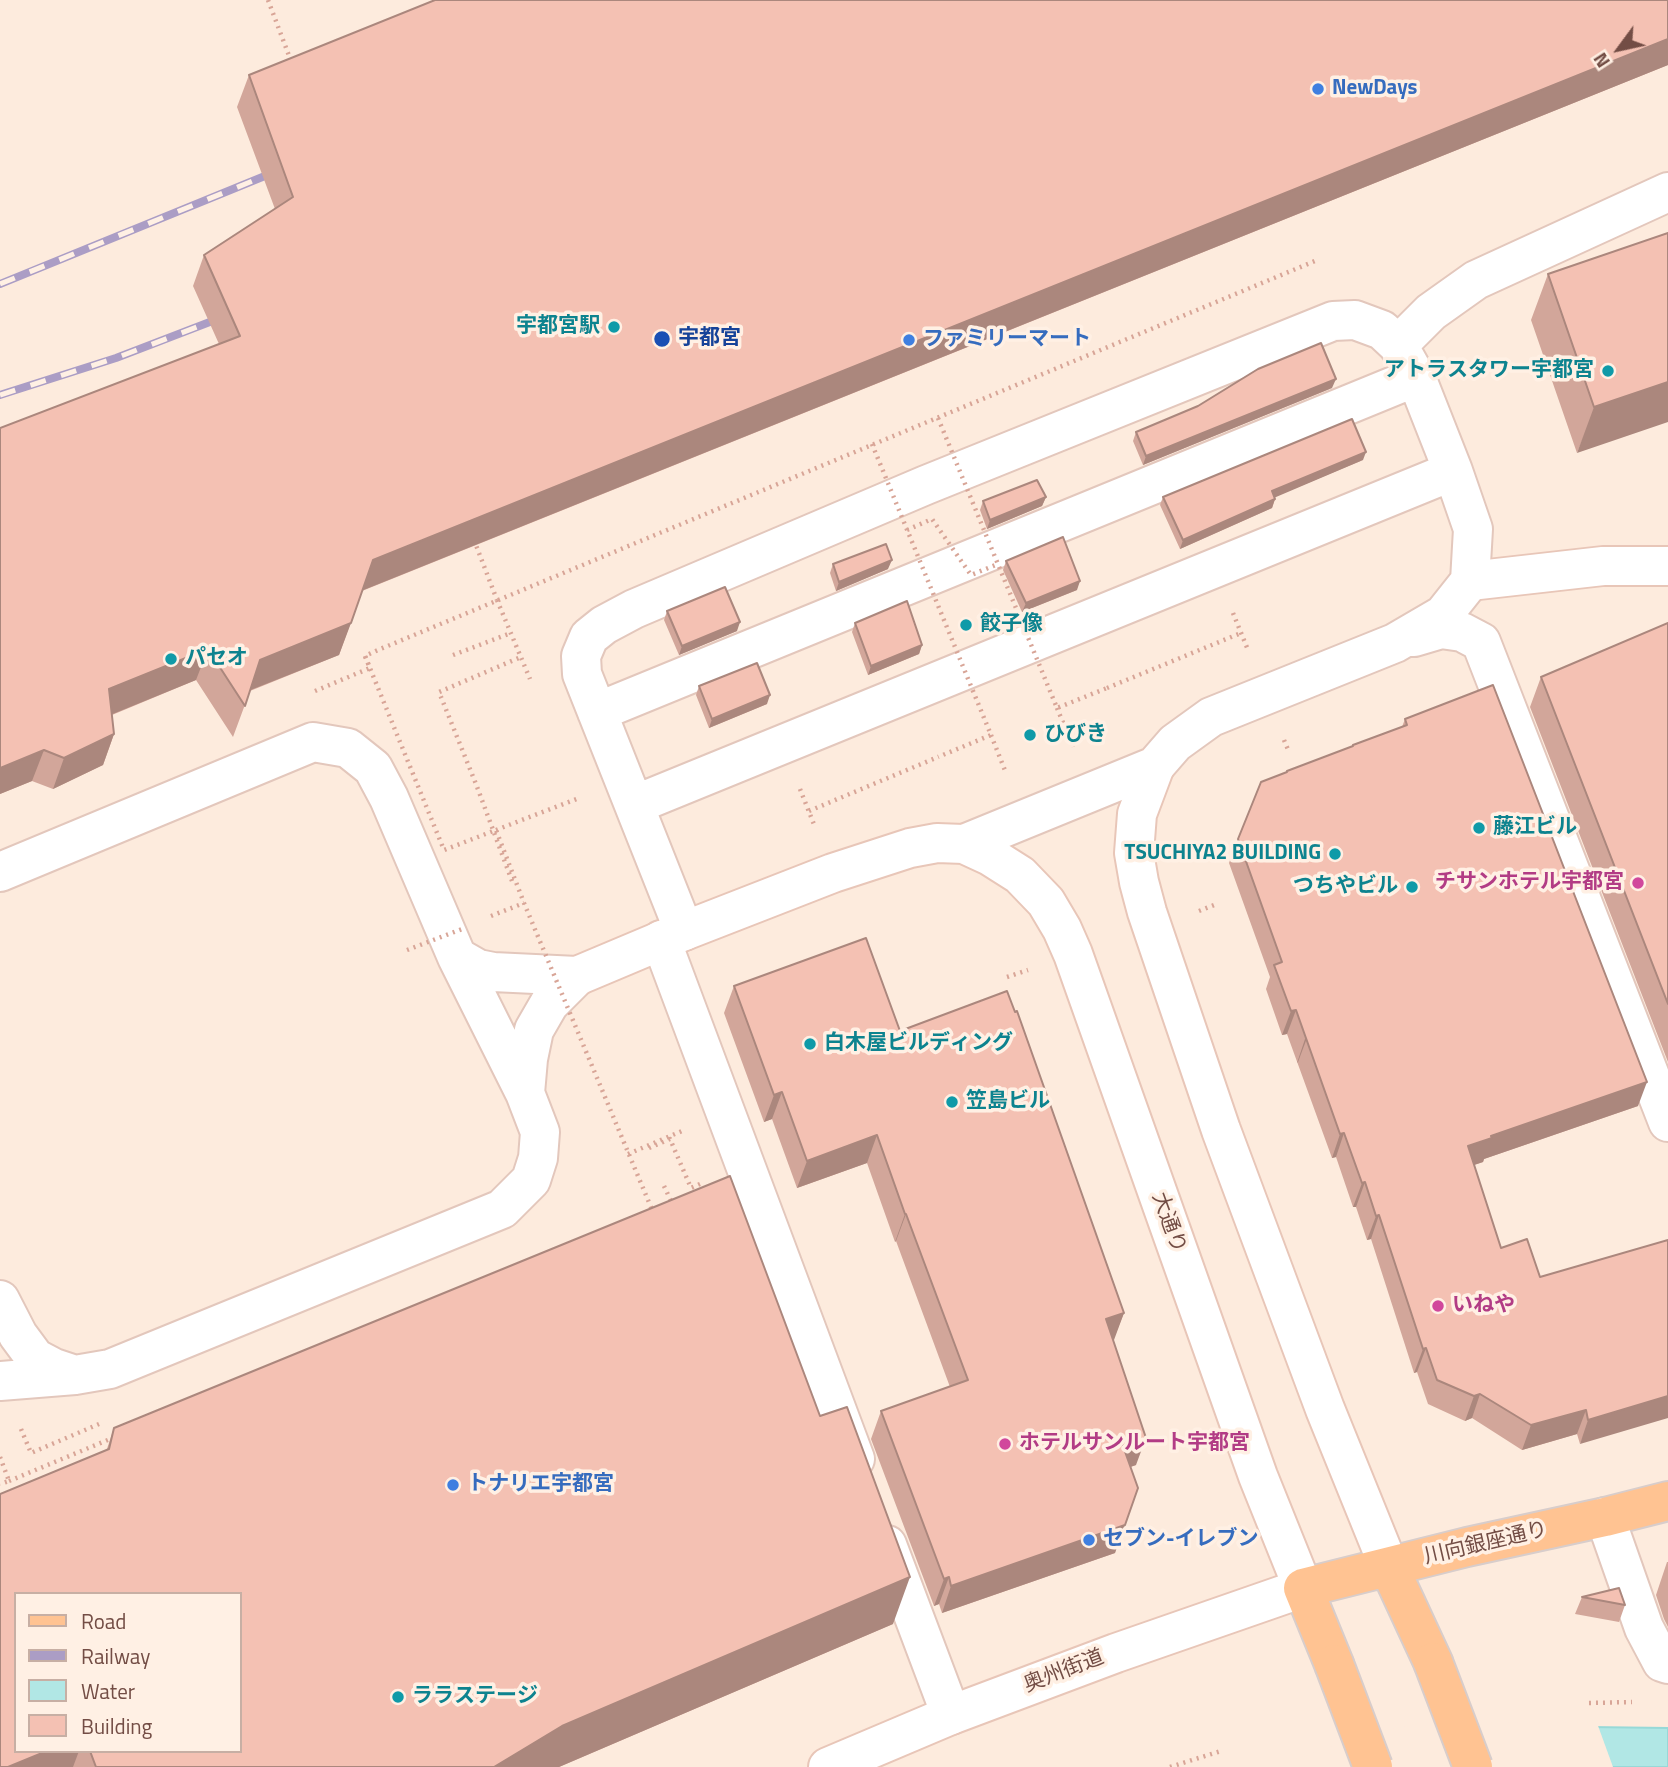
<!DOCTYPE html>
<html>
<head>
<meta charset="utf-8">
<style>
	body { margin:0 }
	#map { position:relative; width:1668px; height:1767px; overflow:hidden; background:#fdebdd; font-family:"Titillium Web",sans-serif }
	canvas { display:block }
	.legend { position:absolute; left:14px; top:1592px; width:228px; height:161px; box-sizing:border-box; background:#fff0e4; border:2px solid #c7afa4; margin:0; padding:9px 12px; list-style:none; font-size:21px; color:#734d45 }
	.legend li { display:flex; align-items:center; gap:14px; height:35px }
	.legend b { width:35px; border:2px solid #c7afa4 }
	.north { position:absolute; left:1584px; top:14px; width:70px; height:70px; -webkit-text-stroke:5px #fff0e4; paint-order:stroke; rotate:237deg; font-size:19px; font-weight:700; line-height:28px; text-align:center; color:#734d45 }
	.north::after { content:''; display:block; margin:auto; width:24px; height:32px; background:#734d45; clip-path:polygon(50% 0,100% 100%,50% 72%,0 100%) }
</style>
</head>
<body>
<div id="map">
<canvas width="1668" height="1767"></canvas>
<ul class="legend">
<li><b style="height:9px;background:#ffc392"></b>Road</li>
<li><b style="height:9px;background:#ab9dc5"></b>Railway</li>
<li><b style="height:19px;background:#b1e7e5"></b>Water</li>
<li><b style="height:19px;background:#f4c1b3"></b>Building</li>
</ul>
<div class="north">N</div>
</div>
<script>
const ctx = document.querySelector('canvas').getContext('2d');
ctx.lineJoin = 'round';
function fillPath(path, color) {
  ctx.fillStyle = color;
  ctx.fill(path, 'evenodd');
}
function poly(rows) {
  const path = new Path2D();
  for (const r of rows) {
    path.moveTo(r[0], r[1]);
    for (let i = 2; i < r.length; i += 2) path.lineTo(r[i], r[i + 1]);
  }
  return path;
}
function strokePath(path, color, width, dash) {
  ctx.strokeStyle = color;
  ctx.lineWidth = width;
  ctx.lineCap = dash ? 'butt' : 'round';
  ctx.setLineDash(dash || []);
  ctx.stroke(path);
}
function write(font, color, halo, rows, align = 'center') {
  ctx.font = font + ' "Titillium Web","Noto Sans JP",sans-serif';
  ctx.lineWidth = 7;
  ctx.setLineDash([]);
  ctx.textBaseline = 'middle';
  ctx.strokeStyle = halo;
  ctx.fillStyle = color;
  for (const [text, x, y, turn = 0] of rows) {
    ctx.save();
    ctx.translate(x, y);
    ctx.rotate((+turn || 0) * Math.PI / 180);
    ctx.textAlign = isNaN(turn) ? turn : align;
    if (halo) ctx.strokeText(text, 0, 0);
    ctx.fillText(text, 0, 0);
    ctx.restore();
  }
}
const water = poly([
	[1429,1725,1668,1728,1668,1767,1283,1767,1429,1725]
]);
fillPath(water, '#b1e7e5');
strokePath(water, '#97d9d8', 2);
fillPath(poly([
	[1429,1722,1597,1723,1613,1767,1280,1767,1282,1764,1370,1733]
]), '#fdebdd');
const street = poly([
	[1398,345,1431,312,1476,280,1668,192],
	[1414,637,1441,629,1462,632,1481,642,1668,1122],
	[597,712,1416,377],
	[634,805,1453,471],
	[0,872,313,742,348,748,373,768,389,798,457,957,525,1093,540,1132,538,1158,531,1180,502,1209,110,1369,75,1375,0,1381],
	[684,931,582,674,581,656,589,637,604,625,634,609,926,485,1333,321,1355,320,1382,330,1398,345,1416,377,1453,471,1473,529,1470,581,1443,615,1395,643,1211,717,1175,743,1155,766,964,844],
	[661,940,855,1459],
	[457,957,478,969,493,972,577,976],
	[525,1093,528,1059,534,1030,549,1004,577,976],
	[0,1300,18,1335,35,1358,54,1368,75,1375],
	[1605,1517,1644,1628,1662,1662,1668,1664],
	[887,1545,951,1715]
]);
const secondary = poly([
	[1470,581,1603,566,1668,566],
	[1155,766,1137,814,1134,853,1139,882,1147,912,1221,1130,1325,1409,1389,1567],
	[577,976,684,931,833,873,910,848,937,843,964,844,990,856,1020,875,1046,902,1062,929,1073,954,1258,1476,1303,1588,1116,1653,951,1715,828,1767]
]);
const primary = poly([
	[1389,1567,1433,1662],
	[1334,1664,1303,1588,1467,1547,1605,1517,1668,1501]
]);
strokePath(street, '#e3c7bc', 42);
strokePath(secondary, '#e8c6b8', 42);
strokePath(primary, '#d8cdcb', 42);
strokePath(poly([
	[497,600,530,679],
	[1233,613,1248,650],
	[453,655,511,633],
	[1107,688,1241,633],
	[315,691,370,668,365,656,378,650,1315,261],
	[1057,708,1073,747],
	[991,735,1006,773],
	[1284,740,1289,752],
	[800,789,815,827],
	[809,811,938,757],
	[496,830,579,798],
	[512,881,476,784,439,692,521,657],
	[1199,911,1214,905],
	[491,916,524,903],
	[1007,977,1028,970],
	[649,1148,670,1139,691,1188,700,1184],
	[628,1154,682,1131],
	[664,1186,672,1203],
	[21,1429,31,1453,99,1424],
	[0,1457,9,1481,0,1484],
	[1589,1703,1632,1702],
	[1170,1767,1221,1751]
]), '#d8a597', 4.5, [2, 5]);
strokePath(street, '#fff', 38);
strokePath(secondary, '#fff', 38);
strokePath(primary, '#ffc392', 38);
const rail = poly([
	[0,284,282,169],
	[0,395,116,358,228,315]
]);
strokePath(rail, '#ab9dc5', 8);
strokePath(rail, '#fff0e4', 5, [16]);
const primaryBridge = poly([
	[1433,1662,1473,1767],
	[1334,1664,1373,1767]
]);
strokePath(primaryBridge, '#d8cdcb', 42, []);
strokePath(poly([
	[268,0,291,61],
	[938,418,1057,708,1107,688],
	[872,444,991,735,938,757],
	[907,530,932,519,971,575,998,564],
	[474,540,497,600],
	[365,656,444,850,496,830,524,903,653,1212],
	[407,950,462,929],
	[9,1481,115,1437]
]), '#d8a597', 4.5, [2, 5]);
strokePath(primaryBridge, '#ffc392', 38);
fillPath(poly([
	[1668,65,362,591,339,655,250,691,233,737,196,680,112,715,114,734,103,765,53,789,32,781,0,794,0,428,219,344,193,286,204,255,275,209,237,107,249,75],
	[1668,233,1577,453,1531,320,1548,274],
	[1332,388,1143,465,1133,441,1136,432],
	[1363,460,1274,497,1275,499,1272,508,1180,549,1160,505,1163,497],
	[1046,497,1042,506,987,529,980,510,983,501],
	[1006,561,1077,590,1022,612,1003,570],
	[833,564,888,569,836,591,830,573],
	[667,611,737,631,679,655,664,620],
	[855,623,922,645,919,654,868,675,852,632],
	[1668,623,1668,1062,1530,707,1541,677],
	[699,686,767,704,709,728,696,695],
	[1405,719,1638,1106,1484,1159,1483,1162,1474,1165,1501,1248,1540,1277,1668,1240,1580,1444,1577,1434,1522,1450,1472,1418,1465,1421,1428,1404,1417,1372,1414,1373,1371,1239,1367,1240,1356,1207,1353,1207,1336,1157,1332,1158,1287,1034,1282,1035,1266,989,1270,977,1229,863,1238,839,1287,771,1402,727],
	[734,986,900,1031,1124,1313,1113,1340,1136,1465,1130,1467,1115,1553,942,1613,939,1604,934,1606,871,1439,881,1411,950,1387,896,1241,895,1242,867,1163,797,1188,772,1119,764,1122,724,1013],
	[114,1428,893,1624,559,1767,0,1767],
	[240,1594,240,1751,16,1751],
	[1667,1562,1668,1562,1668,1627,1664,1619,1656,1595],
	[1582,1597,1625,1605,1619,1622,1575,1614]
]), '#d2a69a');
fillPath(poly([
	[1668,39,1668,65,361,591,373,560],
	[1336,379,1332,388,1143,465,1146,456],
	[1668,382,1668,422,1577,453,1594,407],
	[1366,452,1363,460,1269,500,1272,491],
	[1046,497,1042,506,987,529,990,520],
	[1275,499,1272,508,1180,549,1183,540],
	[892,560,888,569,836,591,839,582],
	[1080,581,1077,590,1022,612,1026,603],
	[740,622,737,631,679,655,682,646],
	[351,623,339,655,248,691,260,660],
	[922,645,919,654,868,675,871,666],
	[208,649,196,680,98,720,109,689],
	[770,695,767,704,709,728,712,719],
	[114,734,103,765,53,789,64,758],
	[44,750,32,781,0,794,0,768],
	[1296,1010,1287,1034,1282,1035,1291,1011],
	[1307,1038,1298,1062,1297,1063,1305,1039],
	[1647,1082,1638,1106,1484,1159,1483,1162,1459,1170,1468,1146,1491,1136],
	[782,1092,772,1119,764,1122,774,1095],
	[1344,1133,1336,1157,1332,1158,1340,1134],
	[877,1135,867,1163,797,1188,807,1161],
	[1365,1182,1356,1207,1353,1207,1362,1183],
	[905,1214,906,1214,896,1241,895,1242],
	[1379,1215,1371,1239,1367,1240,1376,1216],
	[1124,1313,1114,1340,1096,1346,1106,1319],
	[1426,1348,1417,1372,1414,1373,1423,1349],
	[1480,1394,1472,1418,1465,1421,1474,1396],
	[1668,1396,1668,1418,1580,1444,1588,1420],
	[1586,1410,1577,1434,1522,1450,1531,1425],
	[1146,1438,1136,1465,1113,1473,1123,1446],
	[1125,1525,1115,1553,942,1613,951,1586],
	[910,1577,893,1624,559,1767,494,1767,562,1726],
	[949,1577,939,1604,934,1606,944,1579],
	[47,1751,79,1751,73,1767,8,1767]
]), '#ab877d');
const building = poly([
	[435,0,1668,0,1668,39,373,560,351,623,260,660,245,706,208,649,109,689,114,734,64,758,44,750,0,768,0,428,240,336,204,255,293,197,249,75,435,0],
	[1668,233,1668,382,1594,407,1548,274,1668,233],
	[1321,343,1336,379,1146,456,1136,432,1198,406,1258,369,1321,343],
	[1352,419,1366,452,1272,491,1275,499,1183,540,1163,497,1352,419],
	[1037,480,1046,497,990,520,983,501,1037,480],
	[1063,537,1080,581,1026,603,1006,561,1063,537],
	[886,544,892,560,839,582,833,564,886,544],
	[725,587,740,622,682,646,667,611,725,587],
	[907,601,922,645,871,666,855,623,907,601],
	[1668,623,1668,1004,1541,677,1668,623],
	[757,663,770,695,712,719,699,686,757,663],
	[1493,685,1647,1082,1491,1136,1492,1138,1468,1146,1501,1248,1527,1239,1540,1277,1668,1240,1668,1396,1588,1420,1586,1410,1531,1425,1480,1394,1474,1396,1437,1380,1426,1348,1423,1349,1379,1215,1376,1216,1365,1182,1362,1183,1344,1133,1340,1134,1296,1010,1291,1011,1274,965,1282,962,1238,839,1261,782,1287,772,1287,771,1353,746,1353,745,1407,725,1405,719,1493,685],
	[866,938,900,1031,1007,991,1015,1012,1017,1011,1124,1313,1106,1319,1146,1438,1123,1446,1138,1488,1125,1525,951,1586,949,1577,944,1579,881,1411,968,1380,906,1214,905,1214,877,1135,807,1161,782,1092,774,1095,734,986,866,938],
	[730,1176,820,1416,847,1407,910,1577,562,1726,494,1767,96,1767,90,1751,240,1751,240,1594,16,1594,16,1751,47,1751,8,1767,0,1767,0,1494,109,1449,114,1428,730,1176],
	[1619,1588,1625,1605,1582,1597,1619,1588]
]);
fillPath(building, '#f4c1b3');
strokePath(building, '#ab877d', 2);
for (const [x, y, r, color] of [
	[1318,89,7,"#3f7fe0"],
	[614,327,7,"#0f9aa8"],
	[662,339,9,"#1a4fb4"],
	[909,340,7,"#3f7fe0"],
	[1608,371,7,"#0f9aa8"],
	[966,625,7,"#0f9aa8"],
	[171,659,7,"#0f9aa8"],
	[1030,735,7,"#0f9aa8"],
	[1479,828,7,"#0f9aa8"],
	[1335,854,7,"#0f9aa8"],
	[1638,883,7,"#d1479c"],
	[1412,887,7,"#0f9aa8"],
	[810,1044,7,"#0f9aa8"],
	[952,1102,7,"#0f9aa8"],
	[1438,1306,7,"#d1479c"],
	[1005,1444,7,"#d1479c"],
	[453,1485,7,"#3f7fe0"],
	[1089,1540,7,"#3f7fe0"],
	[398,1697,7,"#0f9aa8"]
]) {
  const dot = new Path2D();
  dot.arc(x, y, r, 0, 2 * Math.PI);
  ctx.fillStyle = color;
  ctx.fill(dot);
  strokePath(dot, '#fff0e4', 2.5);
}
write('bold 21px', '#366cbe', '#fff0e4', [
	["NewDays",1332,89],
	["ファミリーマート",923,340],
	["トナリエ宇都宮",467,1485],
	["セブン-イレブン",1103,1540]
], 'left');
write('bold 21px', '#0d838f', '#fff0e4', [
	["宇都宮駅",600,327,"right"],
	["アトラスタワー宇都宮",1594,371,"right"],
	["餃子像",980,625],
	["パセオ",185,659],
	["ひびき",1044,735],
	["藤江ビル",1493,828],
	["TSUCHIYA2 BUILDING",1321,854,"right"],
	["つちやビル",1398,887,"right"],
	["白木屋ビルディング",824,1044],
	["笠島ビル",966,1102],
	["ララステージ",412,1697]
], 'left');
write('bold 21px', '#164399', '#fff0e4', [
	["宇都宮",678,339]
], 'left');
write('bold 21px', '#b23c85', '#fff0e4', [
	["チサンホテル宇都宮",1624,883,"right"],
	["いねや",1452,1306],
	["ホテルサンルート宇都宮",1019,1444]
], 'left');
write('21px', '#734d45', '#fff0e4', [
	["大通り",1168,1223,70],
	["川向銀座通り",1486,1544,-13],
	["奥州街道",1064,1672,-21]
]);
</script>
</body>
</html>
